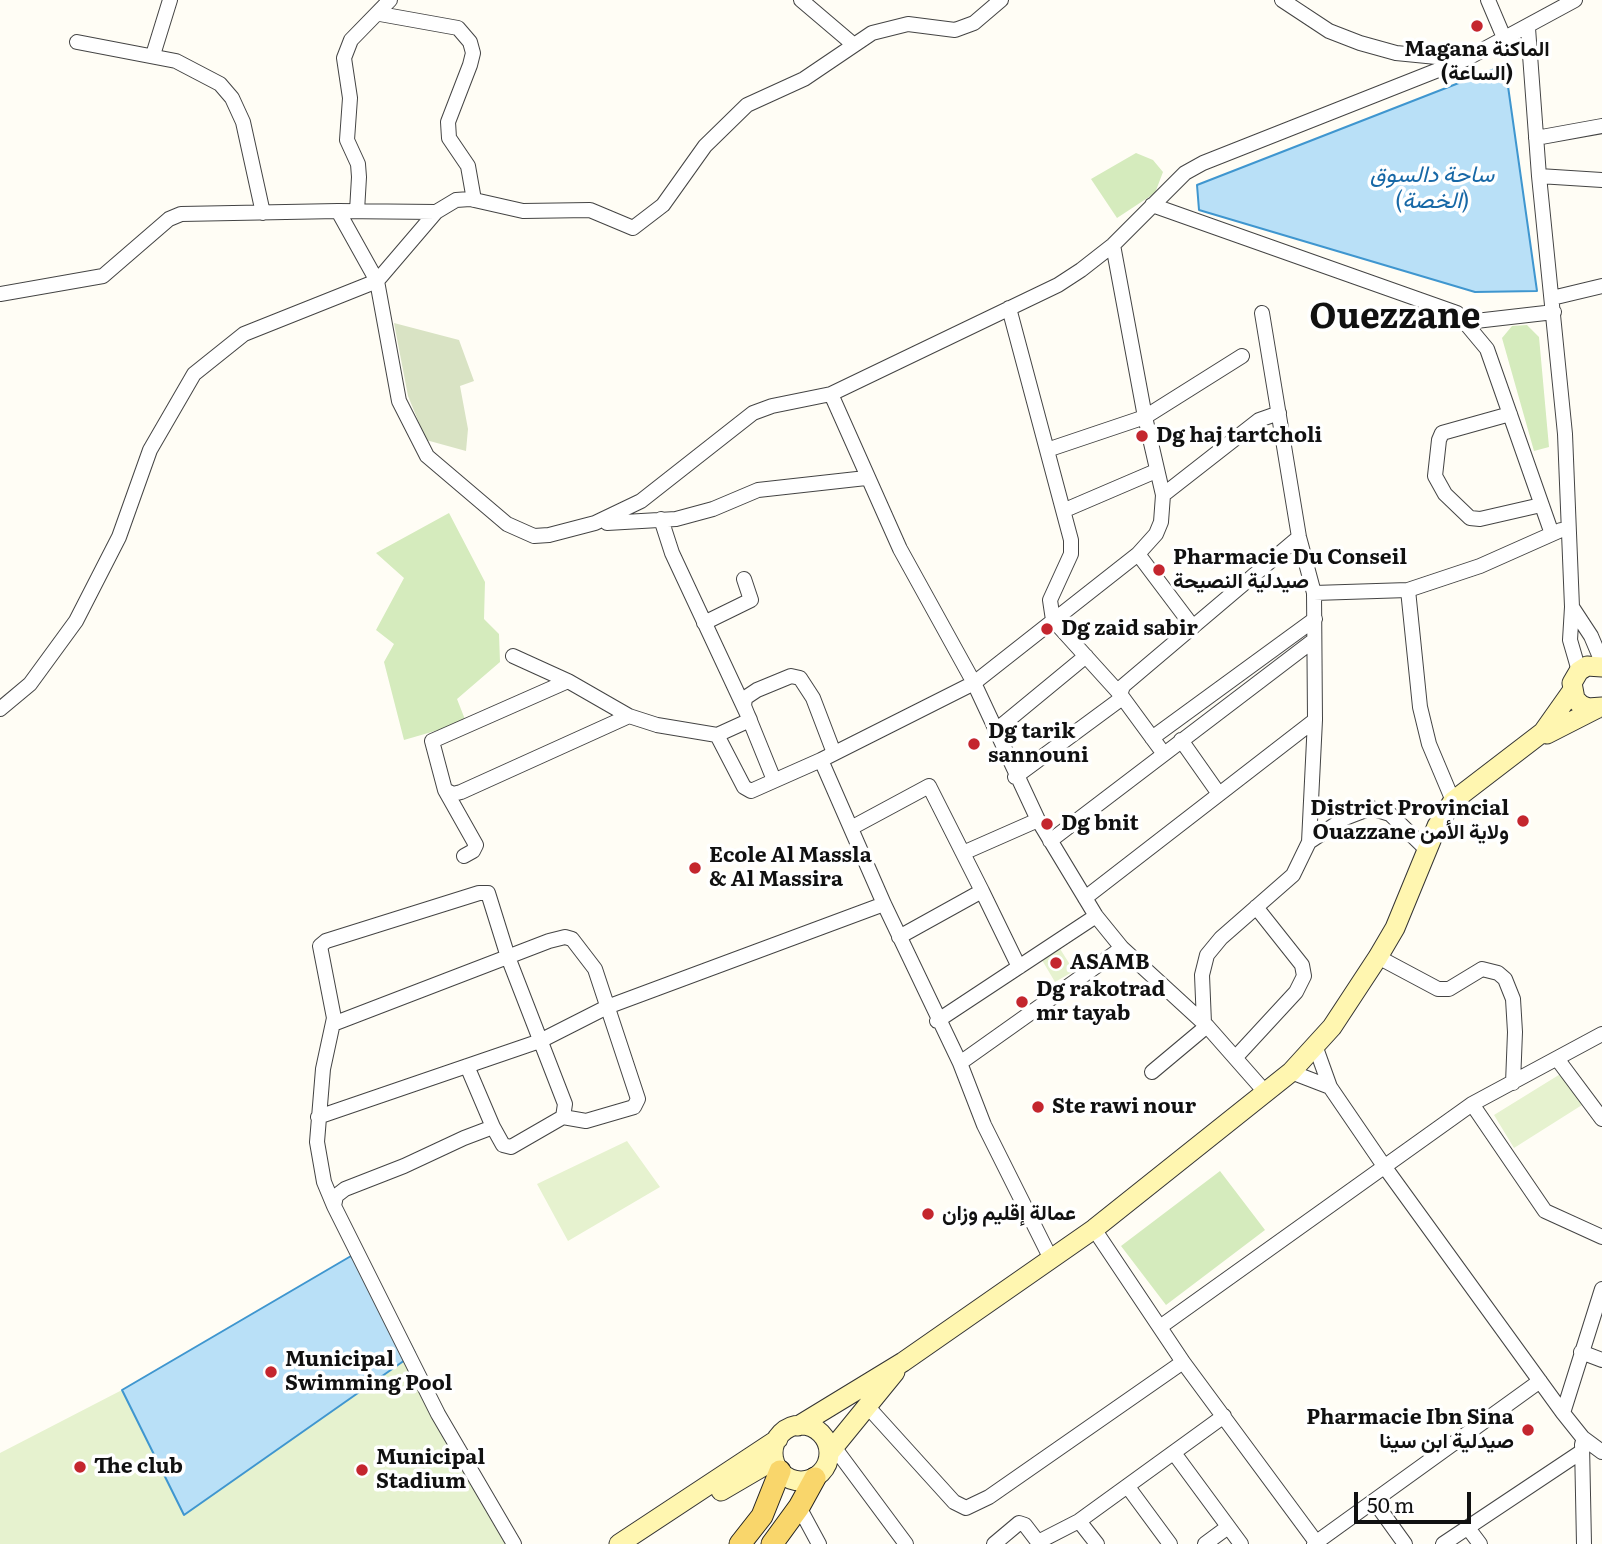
<!DOCTYPE html>
<html>
<head>
<meta charset="utf-8">
<style>
	body { margin:0 }
	#map { position:relative; width:1602px; height:1544px; overflow:hidden; background:#fffdf5; font-family:Literata,serif }
	canvas { display:block }
	.scale { position:absolute; left:1354px; top:1492px; width:117px; height:32px; box-sizing:border-box; border:4px solid #111; border-top:0; padding-left:9px; font-size:21px; line-height:24px; white-space:nowrap; color:#111; -webkit-text-stroke:5px #fff; paint-order:stroke }
</style>
</head>
<body>
<div id="map">
<canvas width="1602" height="1544"></canvas>
<div class="scale">50 m</div>
</div>
<script>
const ctx = document.querySelector('canvas').getContext('2d');
ctx.lineJoin = 'round';
function fillPath(path, color) {
  ctx.fillStyle = color;
  ctx.fill(path, 'evenodd');
}
function poly(rows) {
  const path = new Path2D();
  for (const r of rows) {
    if (r.length === 3) {
      path.moveTo(r[0] + r[2], r[1]);
      path.arc(r[0], r[1], r[2], 0, 2 * Math.PI);
      continue;
    }
    path.moveTo(r[0], r[1]);
    for (let i = 2; i < r.length; i += 2) path.lineTo(r[i], r[i + 1]);
  }
  return path;
}
function strokePath(path, color, width, dash) {
  ctx.strokeStyle = color;
  ctx.lineWidth = width;
  ctx.lineCap = dash ? 'butt' : 'round';
  ctx.setLineDash(dash || []);
  ctx.stroke(path);
}
function write(font, color, halo, rows, align = 'center') {
  ctx.font = font + ' Literata,Vazirmatn,serif';
  ctx.lineWidth = 7;
  ctx.setLineDash([]);
  ctx.textBaseline = 'middle';
  ctx.strokeStyle = halo;
  ctx.fillStyle = color;
  for (const [text, x, y, turn = 0] of rows) {
    ctx.save();
    ctx.translate(x, y);
    ctx.rotate((+turn || 0) * Math.PI / 180);
    ctx.textAlign = isNaN(turn) ? turn : align;
    if (halo) ctx.strokeText(text, 0, 0);
    ctx.fillText(text, 0, 0);
    ctx.restore();
  }
}
fillPath(poly([
	[1136,153,1153,160,1163,172,1155,193,1117,218,1091,179],
	[1527,325,1539,337,1549,447,1534,451,1502,338,1512,326],
	[449,513,485,582,484,619,499,634,500,662,457,699,466,722,404,740,384,662,394,644,376,630,404,578,376,553],
	[1220,1171,1265,1230,1166,1305,1121,1246]
]), '#d5ebbd');
fillPath(poly([
	[394,323,459,340,474,381,460,386,468,429,466,451,426,440,408,396]
]), '#d9e3c4');
fillPath(poly([
	[1057,944,1074,971,1055,982,1039,955],
	[1562,1073,1582,1105,1514,1148,1494,1115],
	[627,1141,660,1187,568,1241,537,1184],
	[415,1353,515,1544,0,1544,0,1453,122,1390,185,1514]
]), '#e6f2cf');
const water = poly([
	[1505,65,1537,291,1475,292,1199,210,1197,185,1505,65],
	[351,1256,394,1313,415,1353,184,1515,122,1390,351,1256]
]);
fillPath(water, '#b9e0f7');
strokePath(water, '#3f96cf', 2);
const minor = poly([
	[801,0,854,45],
	[1282,0,1329,31,1360,43,1396,53,1457,59],
	[1488,0,1505,40],
	[380,14,458,28,470,42,473,53,470,65,448,122,449,138,468,166,474,200],
	[1528,28,1539,176,1565,434,1572,607,1570,640,1579,671],
	[77,42,176,61,220,84,232,98,243,122,263,213],
	[153,55,170,0],
	[1536,138,1602,126],
	[1539,176,1602,180],
	[1152,205,1457,313,1487,349,1552,534],
	[357,211,359,177,358,164,347,140,350,98,344,58,351,40,390,0],
	[436,212,456,200,470,199,523,211,590,210,633,228,663,205,705,146,747,105,804,79,872,33,908,24,955,30,974,23,1001,0],
	[0,294,103,276,169,219,181,214,338,211],
	[1552,298,1602,286],
	[1009,308,1071,540,1071,554,1050,600,1053,620,1120,694,1164,754],
	[1262,313,1299,537,1314,593],
	[1467,322,1554,312],
	[831,394,1058,285,1081,270,1113,245,1185,173,1203,163,1466,59,1575,0],
	[1510,414,1442,433,1439,440,1435,476,1445,494,1470,518,1480,519,1541,505],
	[1047,450,1145,417,1242,356],
	[1163,495,1259,420,1279,413],
	[1065,510,1156,471],
	[661,519,672,553,750,720,717,735],
	[607,523,676,519,713,509,758,490,866,478],
	[1138,554,1193,627],
	[1408,590,1480,566,1561,530],
	[1572,607,1591,636,1602,662],
	[704,623,751,600,744,579],
	[513,656,568,681,629,716,657,725,717,735,744,787,751,791,821,760,974,683,1138,554,1156,534,1161,522,1163,495,1145,417,1113,245],
	[568,681,432,741,445,790,453,794,461,792,629,716],
	[0,709,30,684,76,621,119,537,150,450,194,374,244,334,377,281,436,212,338,211,377,281,399,401,427,456,507,524,534,536,549,535,595,523,641,501,753,413,772,406,831,394,900,549,974,683,1038,820,1096,916,1122,948,1207,1026,1266,1093],
	[995,731,1086,656],
	[1152,738,1315,619],
	[1181,740,1219,794],
	[821,760,884,904,960,1063,984,1125,1051,1259],
	[1015,777,1118,701,1123,686,1299,537],
	[774,780,744,706,745,698,757,690,791,676,800,678,813,698,834,753],
	[445,790,476,845,473,851,464,856],
	[851,828,929,786,982,891],
	[1050,841,1314,640],
	[1309,842,1345,818,1371,808,1390,814,1427,850],
	[963,853,1038,820],
	[1085,898,1315,720],
	[899,937,982,891,1019,967],
	[1378,957,1438,989,1449,989,1482,969,1498,973,1505,979,1513,999,1515,1032,1513,1083],
	[937,1021,1096,916],
	[1204,1023,1202,975,1207,955,1221,938,1293,875,1309,842,1315,720,1314,593,1408,590,1420,707,1429,744,1453,801],
	[333,1024,549,941,565,937,572,939,595,969,638,1099,634,1107,586,1121,563,1117],
	[1316,1048,1330,1087,1384,1166,1563,1413,1583,1438,1602,1452],
	[1236,1057,1296,992,1304,976,1302,965,1256,907],
	[1558,1060,1602,1119],
	[960,1063,1122,948],
	[467,1066,493,1127],
	[1152,1072,1207,1026],
	[1291,1072,1330,1087],
	[1472,1104,1545,1211,1602,1237],
	[318,1117,540,1041,607,1007,884,904],
	[334,1206,324,1182,317,1142,323,1069,334,1018,320,946,326,941,479,893,488,893,508,957,565,1104,563,1117,511,1147,503,1145,493,1127,464,1138,404,1166,345,1189,336,1196,334,1206,438,1414,514,1544],
	[1160,1327,1472,1104,1602,1034],
	[1581,1352,1602,1360],
	[1183,1362,1316,1542],
	[868,1407,954,1502,966,1508,989,1497,1183,1362,1094,1229],
	[1563,1413,1602,1289],
	[1582,1444,1584,1544],
	[834,1447,906,1544],
	[1174,1453,1241,1544],
	[1128,1487,1170,1544],
	[1374,1501,1405,1544],
	[799,1507,819,1544],
	[1079,1521,1097,1544],
	[1468,1528,1480,1544],
	[994,1544,1019,1523,1025,1525,1038,1542,1079,1521,1224,1416],
	[1205,1544,1228,1527],
	[1314,1544,1540,1381],
	[1443,1544,1581,1452]
]);
const secondary = poly([
	[1602,667,1587,666,1579,671,1572,683,1575,699,1581,705,1588,708,1602,707],
	[1547,734,1596,709],
	[801,1453,28],
	[798,1426,903,1362,1094,1229,1291,1072,1332,1027,1378,957,1395,928,1437,826,1453,801,1543,732,1572,691],
	[829,1453,895,1372],
	[721,1491,774,1460],
	[619,1544,778,1439]
]);
const primary = poly([
	[740,1544,762,1516,780,1471],
	[772,1544,799,1507,815,1478]
]);
strokePath(minor, '#444', 16);
strokePath(secondary, '#333', 21);
strokePath(primary, '#222', 23);
strokePath(minor, '#fff', 14);
strokePath(secondary, '#fff6b0', 19);
strokePath(primary, '#f9d66b', 21);
for (const [x, y, r, color] of [
	[1477,26,7,"#c4262e"],
	[1142,436,7,"#c4262e"],
	[1159,570,7,"#c4262e"],
	[1047,629,7,"#c4262e"],
	[974,744,7,"#c4262e"],
	[1523,821,7,"#c4262e"],
	[1047,824,7,"#c4262e"],
	[695,868,7,"#c4262e"],
	[1056,963,7,"#c4262e"],
	[1022,1002,7,"#c4262e"],
	[1038,1107,7,"#c4262e"],
	[928,1214,7,"#c4262e"],
	[271,1372,7,"#c4262e"],
	[1528,1430,7,"#c4262e"],
	[80,1467,7,"#c4262e"],
	[362,1470,7,"#c4262e"]
]) {
  const dot = new Path2D();
  dot.arc(x, y, r, 0, 2 * Math.PI);
  ctx.fillStyle = color;
  ctx.fill(dot);
  strokePath(dot, '#fff', 2.5);
}
write('bold 21px', '#111', '#fff', [
	["Magana الماكنة",1477,50,"center"],
	["(الساعة)",1477,74,"center"],
	["Dg haj tartcholi",1156,436],
	["Pharmacie Du Conseil",1173,558],
	["صيدلية النصيحة",1173,582],
	["Dg zaid sabir",1061,629],
	["Dg tarik",988,732],
	["sannouni",988,756],
	["District Provincial",1509,809,"right"],
	["Ouazzane ولاية الأمن",1509,833,"right"],
	["Dg bnit",1061,824],
	["Ecole Al Massla",709,856],
	["& Al Massira",709,880],
	["ASAMB",1070,963],
	["Dg rakotrad",1036,990],
	["mr tayab",1036,1014],
	["Ste rawi nour",1052,1107],
	["عمالة إقليم وزان",942,1214],
	["Municipal",285,1360],
	["Swimming Pool",285,1384],
	["Pharmacie Ibn Sina",1514,1418,"right"],
	["صيدلية ابن سينا",1514,1442,"right"],
	["Municipal",376,1458],
	["Stadium",376,1482],
	["The club",94,1467]
], 'left');
write('italic 23px', '#1768a6', '#fff', [
	["ساحة دالسوق",1432,175],
	["(الخصة)",1432,201]
]);
write('bold 35px', '#111', '#fff', [
	["Ouezzane",1395,318]
]);
</script>
</body>
</html>
